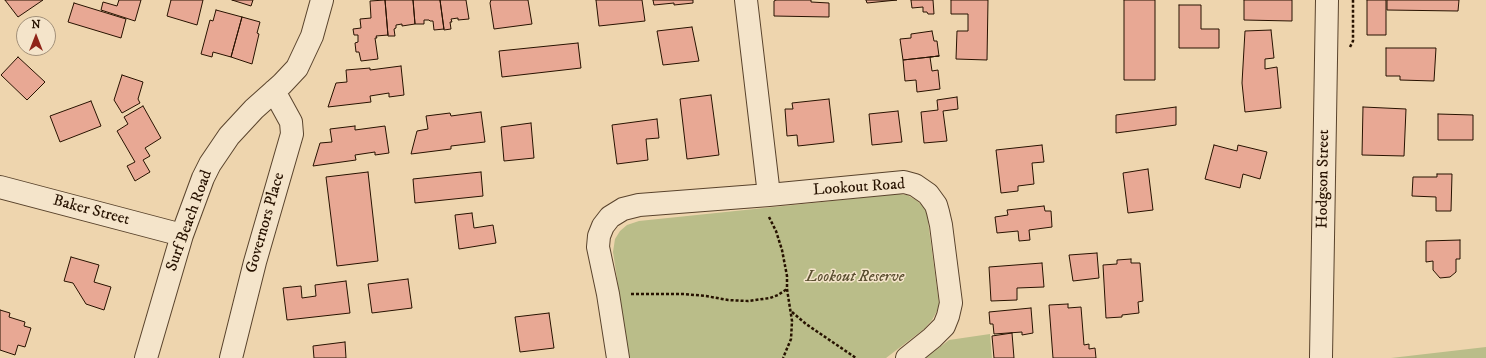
<!DOCTYPE html>
<html>
<head>
<meta charset="utf-8">
<style>
	body { margin:0 }
	#map { position:relative; width:1486px; height:358px; overflow:hidden; background:#eed5ae; font-family:"IM FELL DW Pica",serif }
	canvas { display:block }
	.north { position:absolute; left:16px; top:16px; width:40px; height:40px; box-sizing:border-box; background:#f4e4ca; border:1px solid #a29079; border-radius:50%; rotate:0deg; font-size:11px; font-weight:700; line-height:16px; text-align:center; color:#271200 }
	.north::after { content:''; display:block; margin:auto; width:14px; height:18px; background:#8f2418; clip-path:polygon(50% 0,100% 100%,50% 72%,0 100%) }
</style>
</head>
<body>
<div id="map">
<canvas width="1486" height="358"></canvas>
<div class="north">N</div>
</div>
<script>
const ctx = document.querySelector('canvas').getContext('2d');
ctx.lineJoin = 'round';
function fillPath(path, color) {
  ctx.fillStyle = color;
  ctx.fill(path, 'evenodd');
}
function poly(rows) {
  const path = new Path2D();
  for (const r of rows) {
    path.moveTo(r[0], r[1]);
    for (let i = 2; i < r.length; i += 2) path.lineTo(r[i], r[i + 1]);
  }
  return path;
}
function strokePath(path, color, width, dash) {
  ctx.strokeStyle = color;
  ctx.lineWidth = width;
  ctx.lineCap = dash ? 'butt' : 'round';
  ctx.setLineDash(dash || []);
  ctx.stroke(path);
}
function write(font, color, halo, rows, align = 'center') {
  ctx.font = font + ' "IM FELL DW Pica",serif';
  ctx.lineWidth = 3;
  ctx.setLineDash([]);
  ctx.textBaseline = 'middle';
  ctx.strokeStyle = halo;
  ctx.fillStyle = color;
  for (const [text, x, y, turn = 0] of rows) {
    ctx.save();
    ctx.translate(x, y);
    ctx.rotate((+turn || 0) * Math.PI / 180);
    ctx.textAlign = isNaN(turn) ? turn : align;
    if (halo) ctx.strokeText(text, 0, 0);
    ctx.fillText(text, 0, 0);
    ctx.restore();
  }
}
fillPath(poly([
	[899,194,907,195,916,200,924,207,927,214,939,303,937,311,932,320,924,329,886,358,629,358,613,252,615,239,620,231,627,225,639,221],
	[990,334,992,358,926,358,949,340],
	[1486,347,1486,358,1391,358]
]), '#babd89');
const building = poly([
	[5,0,43,0,18,17,5,0],
	[119,0,141,0,135,21,101,10,103,2,117,6,119,0],
	[171,0,203,0,197,25,167,16,171,0],
	[232,0,253,0,251,6,232,0],
	[385,0,413,0,415,24,402,26,402,24,396,25,396,28,394,29,395,36,388,36,385,0],
	[385,0,388,35,376,36,377,38,375,38,378,59,361,61,359,52,356,52,355,43,358,42,358,35,354,35,353,29,361,28,360,19,371,18,370,1,385,0],
	[413,0,440,0,444,29,434,30,433,21,430,21,429,20,424,20,424,24,415,24,413,0],
	[440,0,466,0,469,19,458,20,458,18,451,19,452,22,450,22,451,29,444,30,440,0],
	[491,0,528,0,532,24,494,29,490,3,491,0],
	[596,0,642,0,645,21,599,26,596,0],
	[653,0,693,0,693,3,674,5,674,3,654,5,653,0],
	[776,0,811,0,811,2,829,3,829,17,774,16,774,1,776,0],
	[866,0,897,0,867,3,866,0],
	[911,0,933,0,934,14,928,14,927,12,923,12,923,7,912,8,911,0],
	[951,0,988,0,987,60,956,59,957,31,968,31,968,14,951,14,951,0],
	[1124,0,1155,0,1155,80,1124,80,1124,0],
	[1244,0,1292,0,1292,21,1244,20,1244,0],
	[1367,0,1386,0,1386,35,1367,35,1367,0],
	[1387,0,1459,0,1458,11,1387,10,1387,0],
	[74,3,126,19,121,38,68,22,74,3],
	[1179,5,1201,5,1201,29,1219,29,1219,48,1179,48,1179,5],
	[216,10,242,17,231,57,213,52,212,57,201,54,210,20,213,21,216,10],
	[242,17,260,22,257,33,259,34,252,64,231,57,242,17],
	[692,27,699,61,663,65,657,31,692,27],
	[1271,30,1274,58,1265,59,1265,69,1277,67,1281,108,1245,112,1242,83,1245,31,1271,30],
	[932,31,934,41,937,41,939,56,903,60,900,39,911,38,911,34,932,31],
	[578,43,581,68,502,77,499,51,578,43],
	[1386,48,1436,48,1434,81,1400,80,1400,76,1386,76,1386,48],
	[939,56,930,57,932,71,938,70,940,89,917,92,916,80,905,81,903,60,939,56],
	[18,57,45,82,27,100,1,75,18,57],
	[401,66,404,95,389,97,389,93,370,96,371,102,328,107,336,83,347,82,346,70,370,68,370,70,401,66],
	[122,75,143,82,138,99,140,103,122,113,114,100,122,75],
	[711,95,719,155,687,159,680,99,711,95],
	[957,97,958,109,943,111,947,141,924,143,921,112,938,110,937,100,957,97],
	[829,99,834,142,798,146,797,135,787,136,785,109,793,109,792,103,829,99],
	[91,101,101,126,60,142,50,116,91,101],
	[143,106,161,138,145,148,150,156,143,160,150,172,135,181,127,166,135,162,117,131,128,124,124,117,143,106],
	[1176,107,1176,125,1116,133,1116,115,1176,107],
	[1363,107,1406,109,1404,156,1362,155,1363,107],
	[898,111,902,142,872,145,869,114,898,111],
	[481,112,485,142,451,146,451,149,411,154,417,131,428,129,426,116,450,113,451,116,481,112],
	[1438,114,1473,115,1473,140,1438,140,1438,114],
	[657,119,659,138,646,139,648,160,617,164,612,125,657,119],
	[531,123,534,158,504,161,501,127,531,123],
	[355,126,355,130,385,126,389,153,375,155,375,152,355,155,356,160,313,166,320,143,332,142,330,129,355,126],
	[1042,145,1044,162,1032,163,1034,184,1018,186,1018,191,1001,193,996,150,1042,145],
	[1214,145,1237,151,1238,145,1267,152,1260,179,1243,174,1240,188,1205,179,1214,145],
	[1148,169,1153,210,1128,213,1123,173,1148,169],
	[368,172,378,261,337,266,326,177,368,172],
	[481,172,483,196,415,203,413,179,481,172],
	[1437,174,1452,174,1451,211,1436,211,1436,197,1412,196,1413,177,1437,177,1437,174],
	[1044,206,1045,211,1051,211,1052,227,1029,230,1030,240,1019,241,1018,231,997,233,995,217,1008,215,1007,210,1044,206],
	[472,213,474,228,493,225,496,243,459,249,455,215,472,213],
	[1460,240,1460,259,1456,259,1456,272,1450,277,1440,278,1433,270,1433,261,1426,262,1426,241,1460,240],
	[1097,253,1099,278,1073,281,1069,255,1097,253],
	[71,257,99,265,94,282,111,287,104,310,86,304,73,283,64,281,71,257],
	[1131,259,1131,263,1140,263,1143,301,1138,302,1139,313,1122,315,1122,317,1106,318,1103,265,1117,264,1117,260,1131,259],
	[1042,263,1044,287,1017,288,1017,300,991,301,989,267,1042,263],
	[408,279,412,308,372,313,368,284,408,279],
	[346,281,350,313,287,320,283,288,301,286,302,298,316,296,315,285,346,281],
	[1068,304,1068,308,1081,307,1084,345,1089,344,1089,349,1095,348,1096,358,1053,358,1049,305,1068,304],
	[1031,308,1033,333,1022,335,1022,332,994,334,993,324,990,324,989,312,1031,308],
	[0,310,10,313,9,317,25,322,24,326,31,328,25,347,18,345,15,355,0,350,0,310],
	[549,313,554,348,520,352,515,317,549,313],
	[1012,333,1014,358,994,358,992,336,1012,333],
	[345,342,346,358,314,358,313,346,345,342]
]);
fillPath(building, '#e8a894');
strokePath(building, '#271200', 1);
const minor = poly([
	[746,0,769,195],
	[0,187,182,235],
	[1321,357,1327,0],
	[146,358,182,235,203,178,210,164,229,136,254,109,282,84,297,68,312,36,322,0],
	[231,358,255,262,292,134,291,122,274,91],
	[618,358,608,294,598,247,599,236,603,226,610,217,623,209,639,205,769,195,904,182,915,185,928,194,936,205,938,212,941,225,951,303,948,316,944,326,932,338,907,358]
]);
strokePath(minor, '#59432c', 24);
strokePath(poly([
	[1350,47,1353,41,1353,0],
	[769,217,776,231,782,250,787,276,787,289,792,321,791,339,783,358],
	[631,294,684,294,706,296,728,300,748,301,770,298,778,295,787,289],
	[792,312,806,324,856,358]
]), '#271200', 2.5, [3, 2]);
strokePath(minor, '#f4e4ca', 22);
write('16px', '#271200', '#f4e4ca', [
	["Hodgson Street",1324,179,-89],
	["Lookout Road",859,188,-4],
	["Baker Street",91,211,15],
	["Surf Beach Road",190,221,-70],
	["Governors Place",266,223,-74]
]);
write('italic 16px', '#5a4e30', '#f4e4ca', [
	["Lookout Reserve",855,278]
]);
</script>
</body>
</html>
